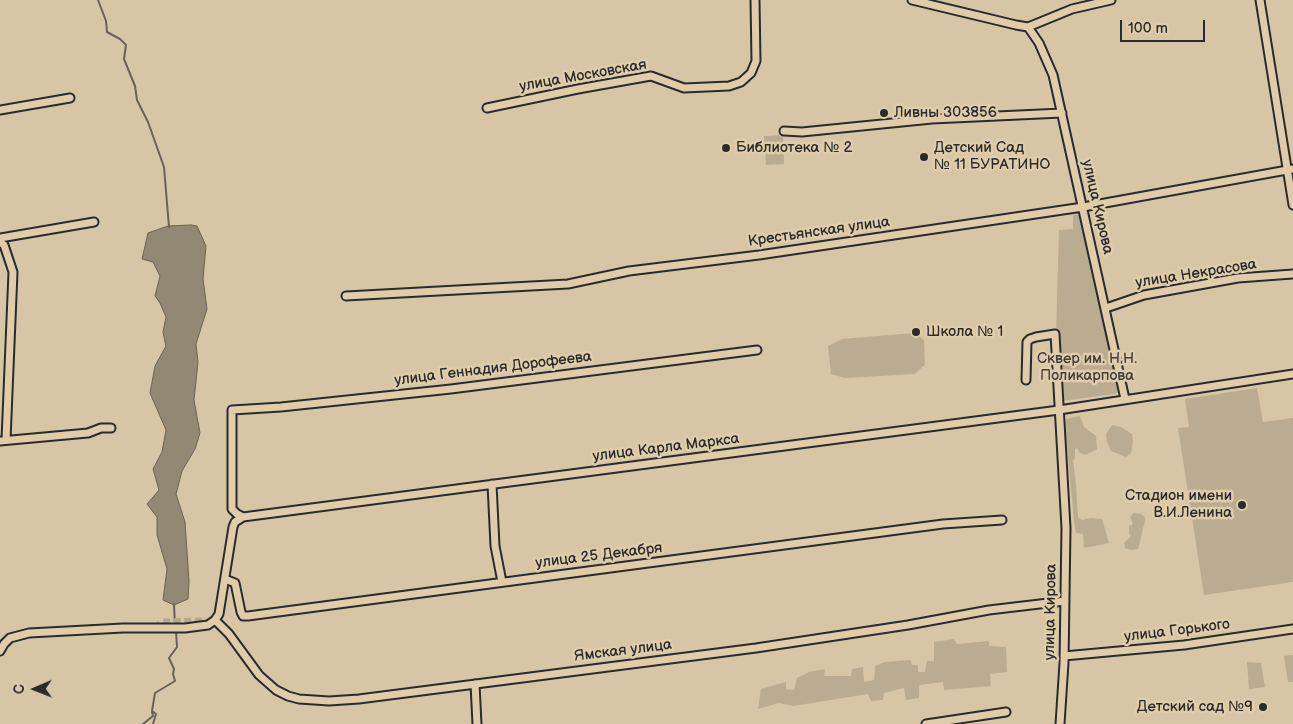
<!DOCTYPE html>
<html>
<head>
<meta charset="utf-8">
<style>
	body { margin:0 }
	#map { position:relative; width:1293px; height:724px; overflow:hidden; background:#d7c6a5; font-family:"Balsamiq Sans",sans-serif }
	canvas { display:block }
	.north { position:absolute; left:10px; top:664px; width:50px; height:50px; -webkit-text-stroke:4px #deccaa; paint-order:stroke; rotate:269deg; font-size:14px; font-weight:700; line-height:20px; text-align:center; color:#2b2b2b }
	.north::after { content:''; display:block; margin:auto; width:18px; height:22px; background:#2b2b2b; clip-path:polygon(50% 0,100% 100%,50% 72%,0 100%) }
	.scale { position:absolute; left:1120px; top:20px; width:85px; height:22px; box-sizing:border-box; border:2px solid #2b2b2b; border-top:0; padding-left:6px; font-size:15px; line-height:18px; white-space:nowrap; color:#2b2b2b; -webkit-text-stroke:4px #deccaa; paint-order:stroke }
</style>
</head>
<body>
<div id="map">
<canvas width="1293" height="724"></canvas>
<div class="north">С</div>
<div class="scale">100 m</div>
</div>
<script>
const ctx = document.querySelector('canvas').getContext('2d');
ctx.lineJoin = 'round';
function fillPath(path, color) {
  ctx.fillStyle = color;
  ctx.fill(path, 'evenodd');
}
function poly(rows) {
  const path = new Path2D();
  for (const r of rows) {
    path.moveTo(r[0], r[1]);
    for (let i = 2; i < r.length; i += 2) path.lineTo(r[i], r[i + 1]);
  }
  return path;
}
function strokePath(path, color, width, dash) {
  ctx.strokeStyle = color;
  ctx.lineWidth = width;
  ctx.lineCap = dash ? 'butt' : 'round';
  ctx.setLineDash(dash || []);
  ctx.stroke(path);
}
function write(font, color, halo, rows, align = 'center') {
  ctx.font = font + ' "Balsamiq Sans",sans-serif';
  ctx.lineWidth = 5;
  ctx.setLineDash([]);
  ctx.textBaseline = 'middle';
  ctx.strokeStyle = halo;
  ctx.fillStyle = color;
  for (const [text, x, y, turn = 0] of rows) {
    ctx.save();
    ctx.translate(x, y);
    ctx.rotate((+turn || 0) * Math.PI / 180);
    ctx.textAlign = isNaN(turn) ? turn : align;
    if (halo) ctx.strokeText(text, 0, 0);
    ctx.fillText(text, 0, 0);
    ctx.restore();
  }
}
fillPath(poly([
	[783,135,784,164,766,165,764,136],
	[1081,214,1120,386,1119,392,1114,394,1061,401,1056,334,1059,230,1073,229,1073,215],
	[914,333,924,340,925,365,914,374,845,378,831,374,828,346,842,339],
	[1257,388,1263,422,1293,418,1293,582,1204,595,1178,428,1189,427,1185,399],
	[1080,416,1084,427,1096,436,1097,449,1086,455,1080,453,1077,448,1075,449,1075,459,1073,460,1076,485,1078,517,1082,520,1091,518,1102,519,1109,543,1084,548,1083,534,1076,533,1074,521,1065,426,1066,419],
	[1112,425,1121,427,1132,434,1133,442,1131,453,1126,457,1111,451,1107,442,1106,434],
	[1134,513,1141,514,1145,517,1145,521,1138,549,1131,550,1125,548,1124,543,1131,536,1129,533,1129,526,1133,524,1130,517],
	[954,639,957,644,989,641,989,646,1006,647,1007,672,990,674,991,686,944,690,943,682,919,685,919,698,906,700,904,688,884,693,883,700,871,701,868,694,793,706,779,703,758,709,761,689,786,682,786,689,794,690,797,678,809,672,825,669,824,676,851,676,852,669,863,667,864,682,874,680,875,666,885,662,911,660,912,665,918,665,918,672,925,672,927,661,934,661,934,642],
	[1293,655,1293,682,1288,682,1284,656],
	[1247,662,1261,663,1265,687,1249,689]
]), '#baac91');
const water = poly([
	[191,225,197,226,206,246,203,279,207,309,196,344,198,362,194,400,200,433,195,449,182,471,176,494,185,522,189,581,188,599,174,605,163,600,167,569,157,535,157,517,147,504,159,490,153,469,162,452,166,430,150,393,155,366,166,346,163,332,166,317,160,303,155,296,160,276,153,262,142,259,148,233,168,226,191,225]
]);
fillPath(water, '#928874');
strokePath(water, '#696357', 1);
strokePath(poly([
	[98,0,106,21,107,32,120,39,126,45,124,59,135,86,137,100,148,122,164,167,169,227],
	[174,604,175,626],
	[143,724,153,716,152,712],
	[153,724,156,714,152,711,155,693,175,681,173,674,174,669,169,658,177,647,176,631]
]), '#696357', 2);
strokePath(poly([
	[155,628,162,622,200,621,211,623]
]), '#b5a78d', 7, [7, 3.5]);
const minor = poly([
	[912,0,1016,25,1028,27,1072,9,1111,0],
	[1260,0,1293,205],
	[1028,27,1039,43,1053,75,1125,399],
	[487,108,578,89,651,76,684,88,729,86,741,82,751,73,756,61,755,0],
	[0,110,70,98],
	[784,131,802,132,932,119,1062,113],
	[0,238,94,222],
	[0,242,4,245,13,272,6,440],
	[346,296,568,284,629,271,759,255,1083,207,1293,169],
	[1106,308,1144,295,1238,278,1293,274],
	[1026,380,1027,342,1030,339,1036,337,1055,334,1066,528,1064,663,1060,724],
	[0,441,88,433,101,428,111,428],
	[492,484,495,546,502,582],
	[243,517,237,514,232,509,232,410,281,407,451,389,757,350],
	[225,579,235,583,241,612,243,616,248,616,943,524,1002,520],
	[215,620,229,634,259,675,276,690,288,696,299,699,329,701,359,699,756,648,908,625,989,610,1065,601],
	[0,651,4,644,10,638,29,633,123,628,185,628,208,625,215,620,219,614,233,527,235,522,243,517,1059,410,1293,374],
	[1064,656,1184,645,1293,629],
	[475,684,477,724],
	[926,724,1006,712]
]);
strokePath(minor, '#2b2b2b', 11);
strokePath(minor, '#deccaa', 7);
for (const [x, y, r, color] of [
	[884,113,5,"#2b2b2b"],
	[726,148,5,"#2b2b2b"],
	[924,157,5,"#2b2b2b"],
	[916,332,5,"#2b2b2b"],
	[1242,505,5,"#2b2b2b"],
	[1263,707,5,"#2b2b2b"]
]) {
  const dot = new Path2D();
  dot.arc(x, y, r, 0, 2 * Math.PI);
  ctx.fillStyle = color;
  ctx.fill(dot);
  strokePath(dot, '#deccaa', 2);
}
write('15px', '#2b2b2b', '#deccaa', [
	["улица Московская",583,76,-10],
	["улица Кирова",1097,207,77],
	["Крестьянская улица",819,232,-8],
	["улица Некрасова",1196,274,-9],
	["улица Геннадия Дорофеева",493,369,-7],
	["улица Карла Маркса",666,448,-7],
	["улица 25 Декабря",599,556,-7],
	["улица Кирова",1051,612,-89],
	["улица Горького",1177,631,-7],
	["Ямская улица",623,651,-7]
]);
write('15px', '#2b2b2b', '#deccaa', [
	["Ливны 303856",894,113],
	["Библиотека № 2",736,148],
	["Детский Сад",934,148],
	["№ 11 БУРАТИНО",934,165],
	["Школа № 1",926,332],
	["Стадион имени",1232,496,"right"],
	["В.И.Ленина",1232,513,"right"],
	["Детский сад №9",1253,707,"right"]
], 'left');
write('15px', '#403e3a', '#deccaa', [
	["Сквер им. Н.Н.",1087,359],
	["Поликарпова",1087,376]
]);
</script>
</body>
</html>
